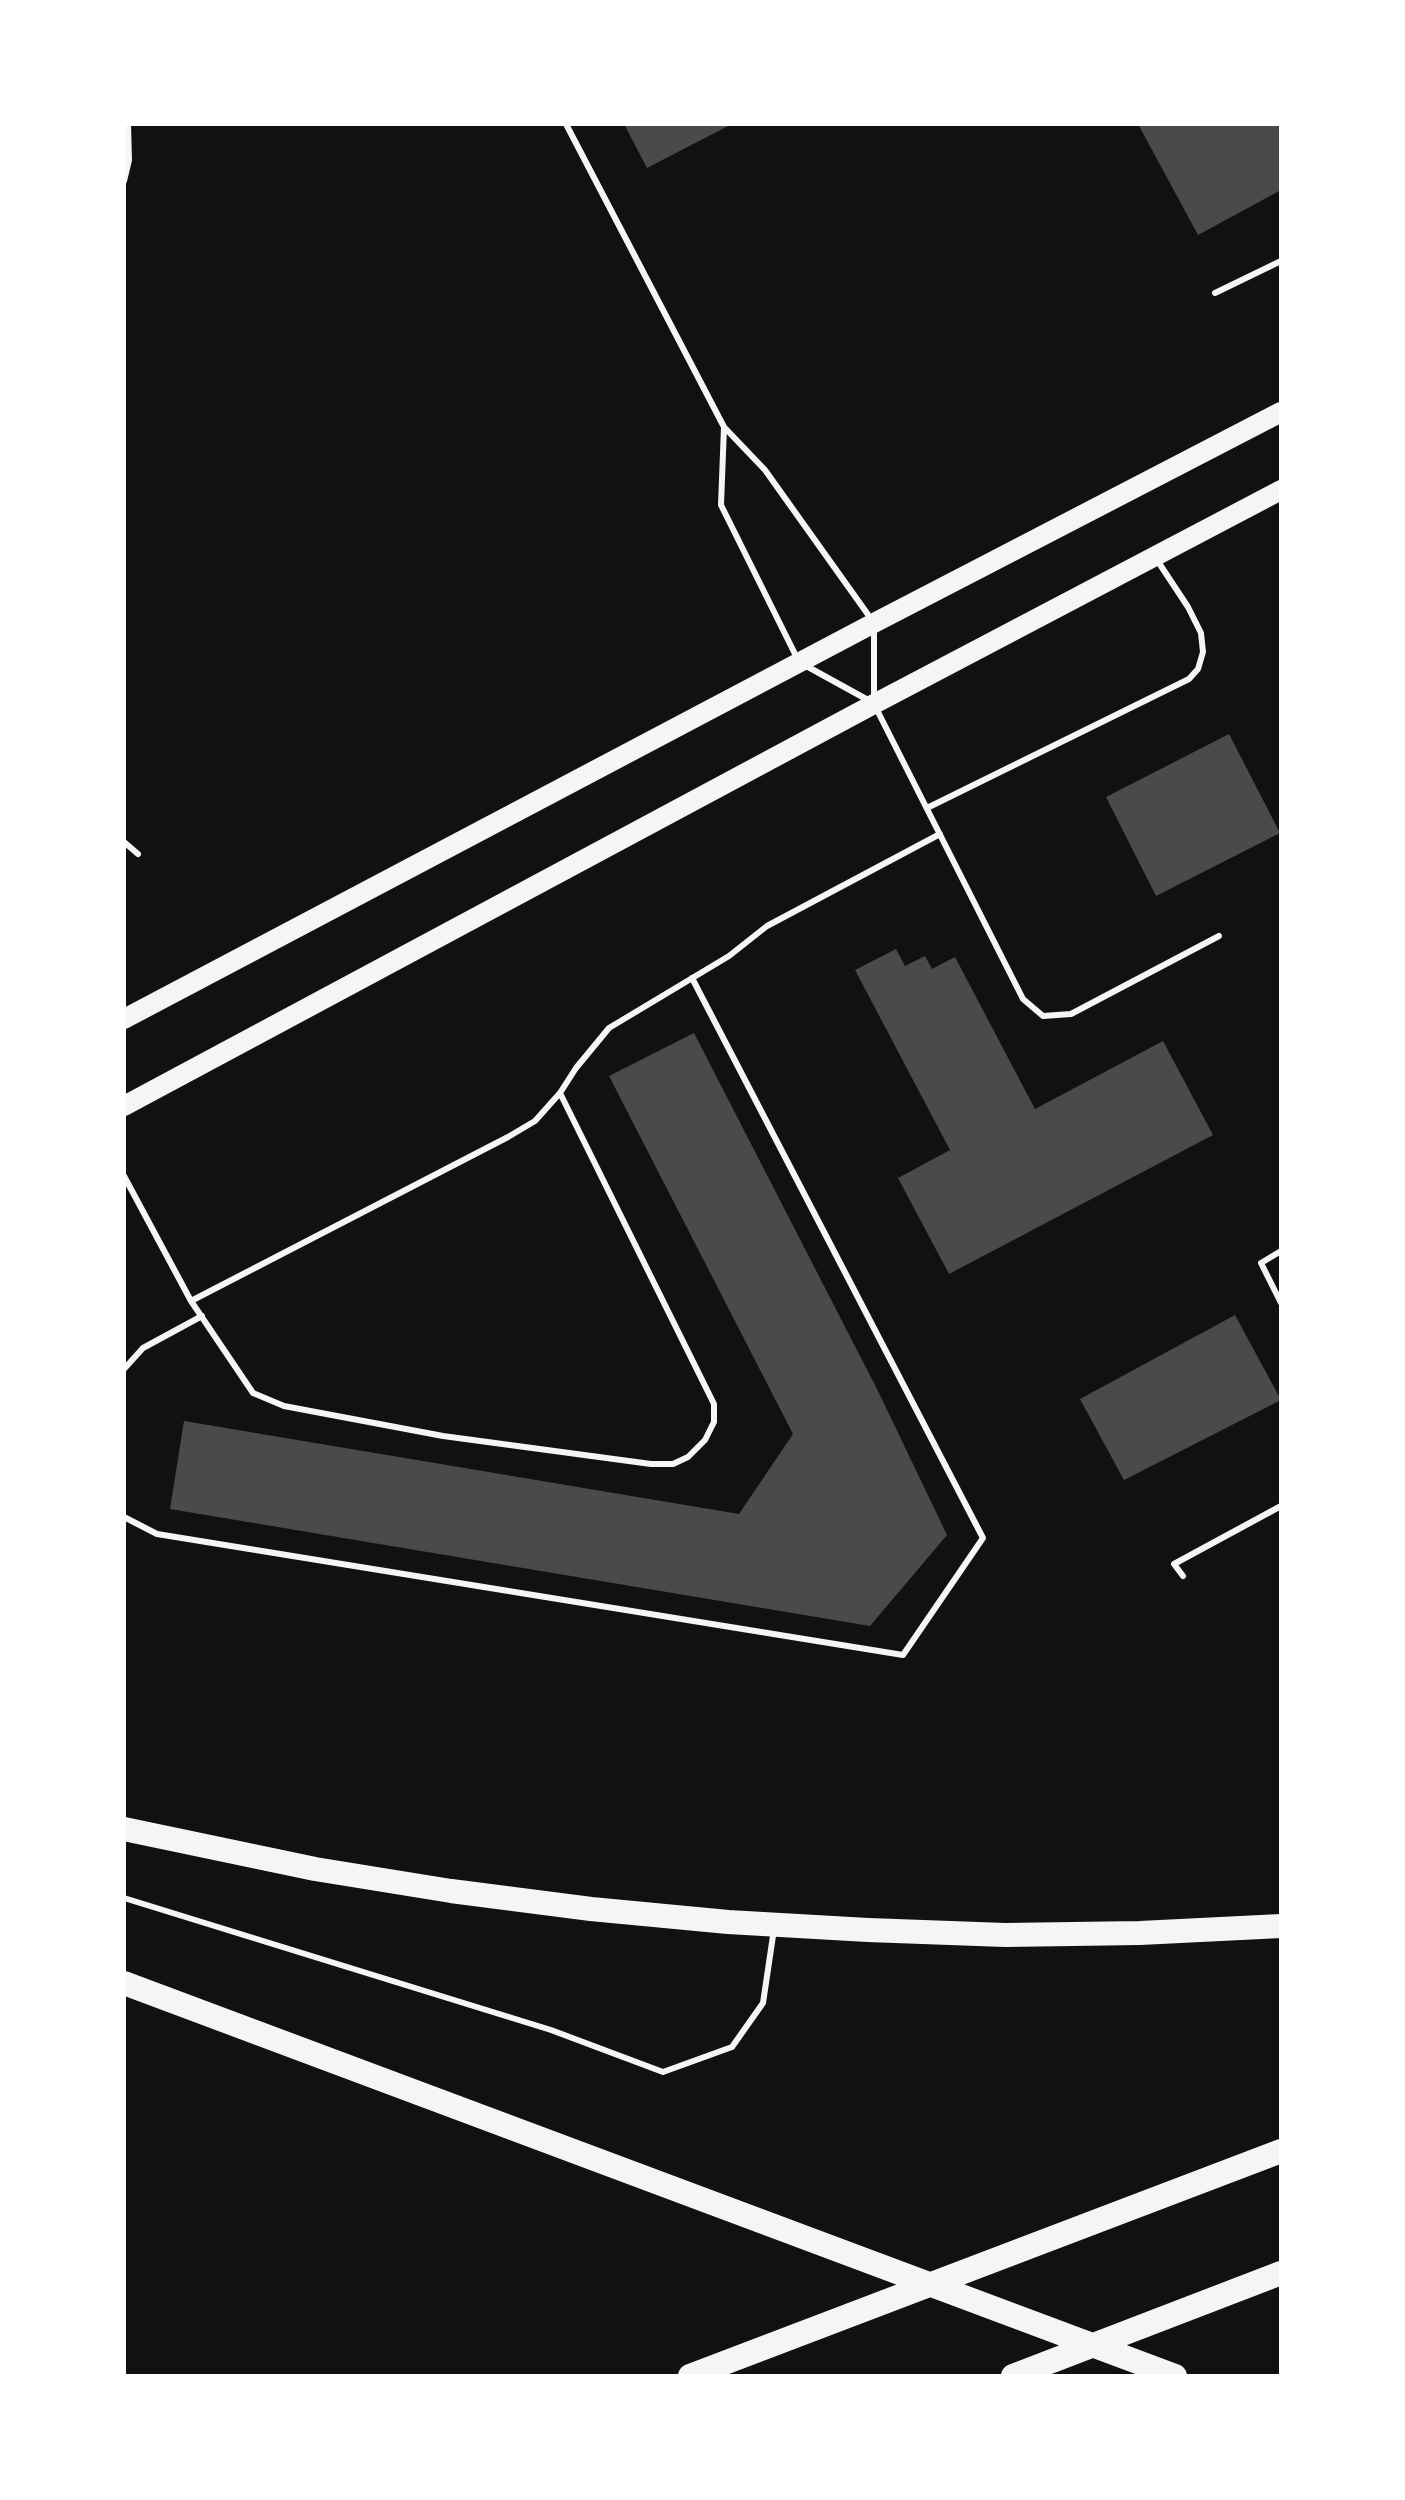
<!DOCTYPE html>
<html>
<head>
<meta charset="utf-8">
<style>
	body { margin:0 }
	#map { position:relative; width:1405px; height:2500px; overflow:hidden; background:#111; font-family:"DejaVu Sans",sans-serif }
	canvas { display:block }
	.frame { position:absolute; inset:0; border:126px solid #fff; pointer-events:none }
</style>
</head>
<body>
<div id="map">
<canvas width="1405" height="2500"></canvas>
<div class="frame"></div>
</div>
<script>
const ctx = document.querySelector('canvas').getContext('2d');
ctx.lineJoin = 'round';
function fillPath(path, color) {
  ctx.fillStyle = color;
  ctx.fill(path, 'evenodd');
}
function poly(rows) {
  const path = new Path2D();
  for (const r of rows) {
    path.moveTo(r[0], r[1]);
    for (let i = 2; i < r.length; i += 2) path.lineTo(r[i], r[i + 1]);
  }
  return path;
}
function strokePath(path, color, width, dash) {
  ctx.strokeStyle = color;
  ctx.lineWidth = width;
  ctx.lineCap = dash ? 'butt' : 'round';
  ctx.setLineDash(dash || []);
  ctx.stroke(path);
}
fillPath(poly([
	[624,124,732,124,647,168],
	[1138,124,1281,124,1281,190,1198,235],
	[1229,734,1280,833,1156,896,1106,797],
	[896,949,905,966,925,956,932,969,955,957,1035,1109,1163,1041,1213,1135,949,1274,898,1178,950,1150,855,970],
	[694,1033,878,1391,947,1535,870,1626,170,1509,184,1421,739,1514,793,1434,609,1076],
	[1235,1315,1281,1400,1124,1480,1080,1399]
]), '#4a4a4a');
strokePath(poly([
	[566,124,724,427,765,470,874,623,874,704,1023,999,1043,1016,1071,1014,1219,936],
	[124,181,129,160,128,124],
	[1215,293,1281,261],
	[724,427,721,505,799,662,868,700],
	[927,808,1189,679,1198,669,1203,652,1201,633,1188,607,1157,560],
	[124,842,138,854],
	[124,1176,191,1301,253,1393,284,1406,443,1436,651,1464,673,1464,688,1457,705,1440,714,1422,714,1404,560,1093],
	[1281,1251,1261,1263,1281,1303],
	[191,1301,508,1137,535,1121,560,1093,576,1068,609,1028,729,956,767,926,940,834],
	[124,1369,143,1348,202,1316],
	[124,1517,157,1534,903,1655,983,1538,692,978],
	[1183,1576,1174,1564,1281,1506],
	[124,1898,551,2030,663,2072,732,2047,763,2003,774,1929]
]), '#f5f5f5', 6);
strokePath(poly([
	[124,1019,874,623,1281,412],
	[124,1106,874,704,1281,490]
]), '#f5f5f5', 20);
strokePath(poly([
	[124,1829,315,1869,451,1891,591,1909,728,1922,868,1930,1005,1935,1140,1933,1281,1926],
	[124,1983,1175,2376],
	[690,2376,1281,2151],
	[1013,2376,1281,2273]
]), '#f5f5f5', 24);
</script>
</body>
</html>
